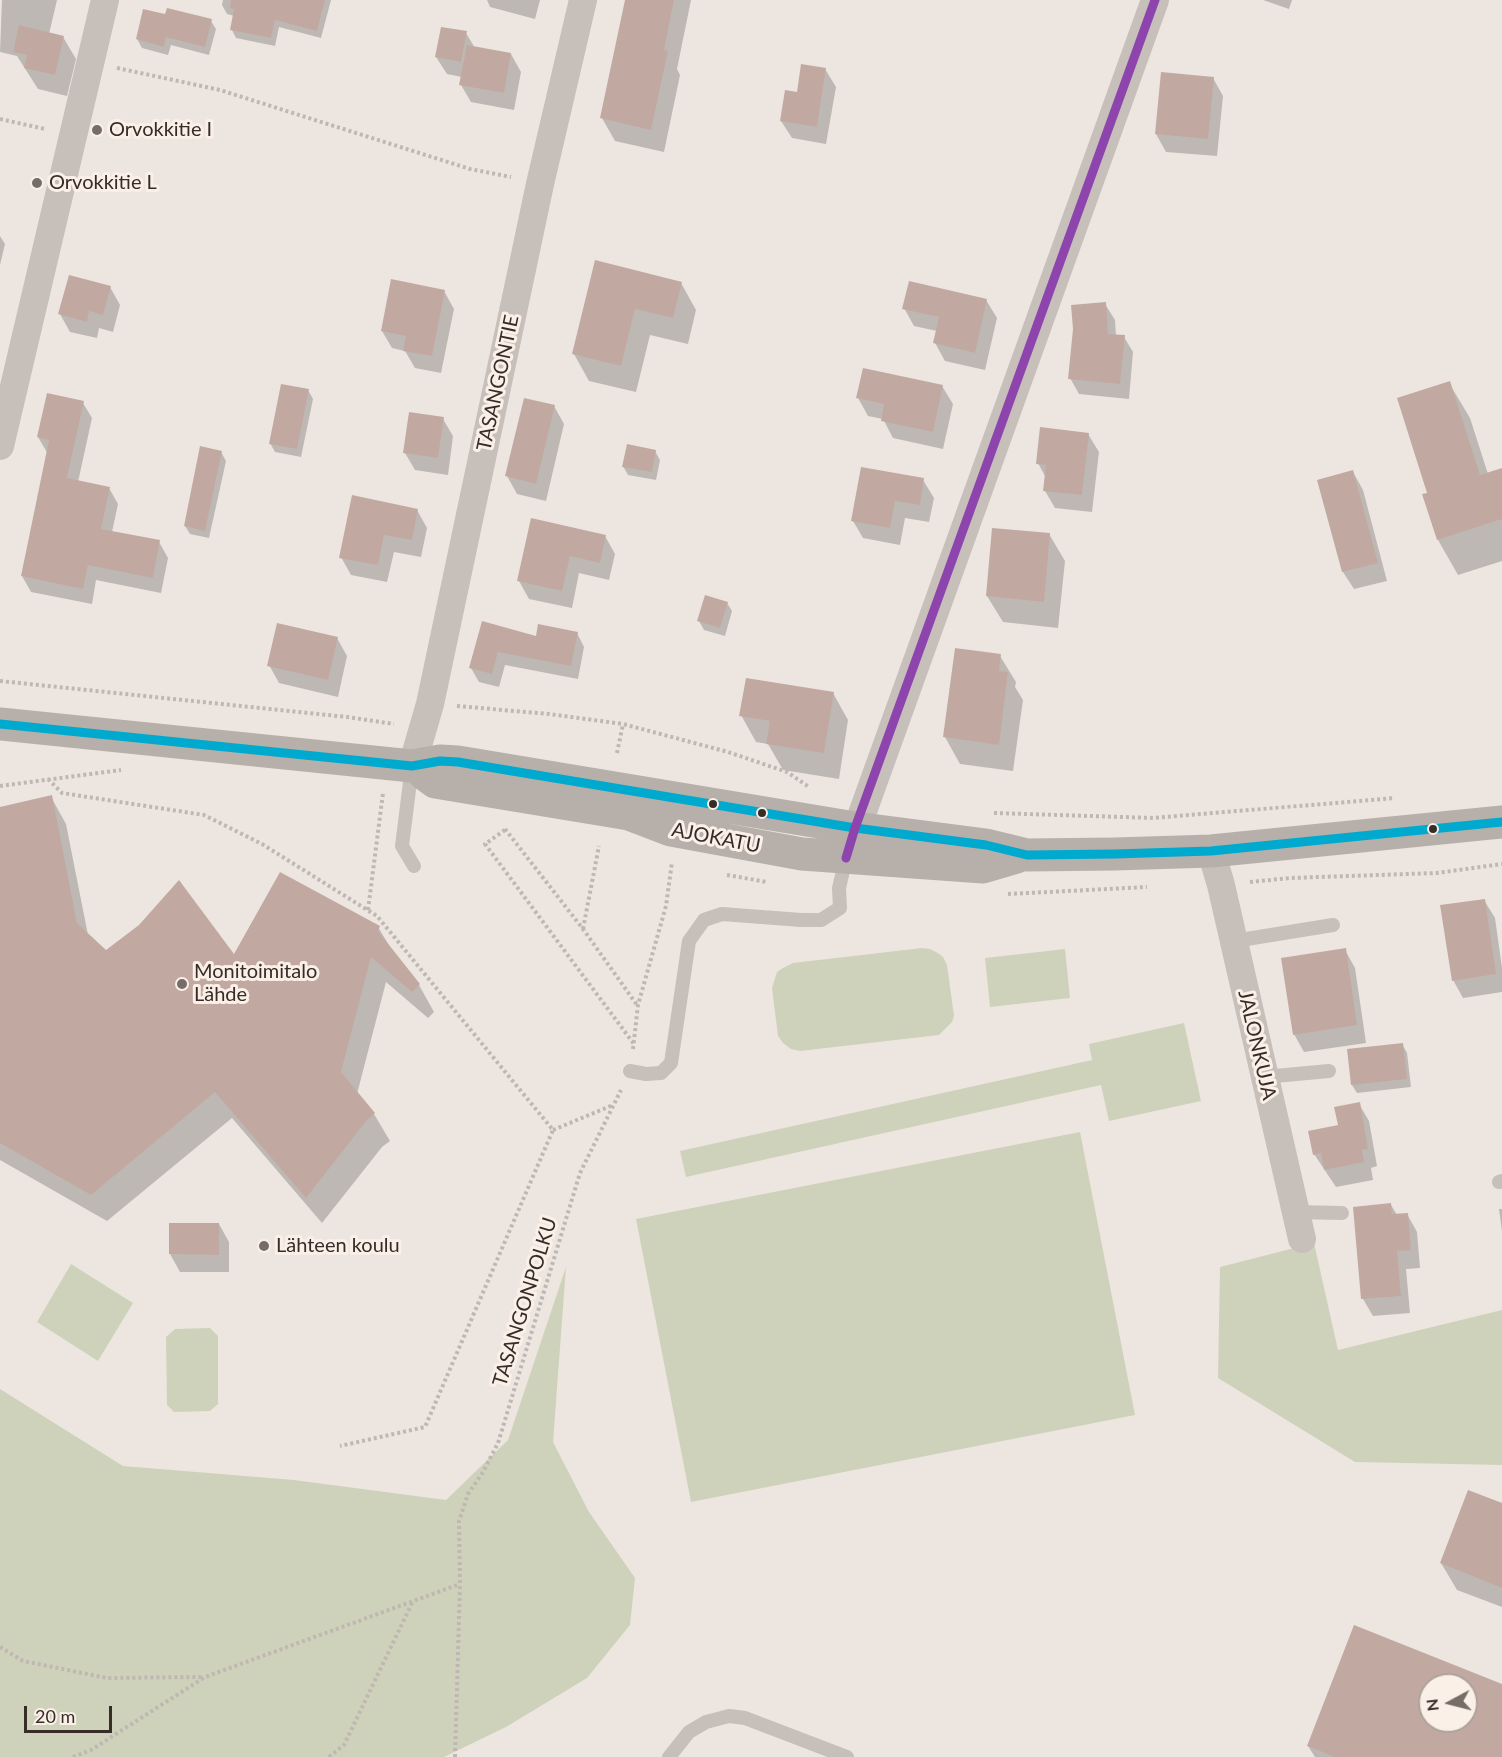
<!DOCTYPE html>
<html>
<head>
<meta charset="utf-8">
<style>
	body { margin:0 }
	#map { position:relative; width:1502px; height:1757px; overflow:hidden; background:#ede6e0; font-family:Lato,sans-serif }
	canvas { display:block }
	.north { position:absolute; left:1418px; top:1673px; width:60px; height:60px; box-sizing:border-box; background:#faf0e8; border:2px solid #aca29b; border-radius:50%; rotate:263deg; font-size:16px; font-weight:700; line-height:24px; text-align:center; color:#372c28 }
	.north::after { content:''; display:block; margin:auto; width:21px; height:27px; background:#776d68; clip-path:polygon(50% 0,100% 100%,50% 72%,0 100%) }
	.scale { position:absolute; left:24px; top:1706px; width:88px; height:27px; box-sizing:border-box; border:3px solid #372c28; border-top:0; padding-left:8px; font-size:18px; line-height:21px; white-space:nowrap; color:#372c28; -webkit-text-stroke:4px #faf0e8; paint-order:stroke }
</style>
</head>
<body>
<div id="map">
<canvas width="1502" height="1757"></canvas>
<div class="north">N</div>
<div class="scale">20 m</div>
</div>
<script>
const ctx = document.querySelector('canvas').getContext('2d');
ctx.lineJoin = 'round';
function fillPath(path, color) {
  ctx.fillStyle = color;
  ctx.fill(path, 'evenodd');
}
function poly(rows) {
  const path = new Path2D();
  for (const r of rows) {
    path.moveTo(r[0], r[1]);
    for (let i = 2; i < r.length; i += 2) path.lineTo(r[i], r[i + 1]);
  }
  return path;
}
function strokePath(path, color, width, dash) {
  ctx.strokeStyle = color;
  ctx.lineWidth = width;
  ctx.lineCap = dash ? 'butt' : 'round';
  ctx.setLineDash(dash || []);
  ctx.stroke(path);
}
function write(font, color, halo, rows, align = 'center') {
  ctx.font = font + ' Lato,sans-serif';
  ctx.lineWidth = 6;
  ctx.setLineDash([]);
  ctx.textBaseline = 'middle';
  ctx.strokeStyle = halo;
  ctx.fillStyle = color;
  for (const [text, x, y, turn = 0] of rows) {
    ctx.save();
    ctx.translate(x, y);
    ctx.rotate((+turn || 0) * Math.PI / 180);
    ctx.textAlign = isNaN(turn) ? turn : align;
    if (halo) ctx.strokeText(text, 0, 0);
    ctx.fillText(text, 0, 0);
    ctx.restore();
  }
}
fillPath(poly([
	[922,948,930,949,938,953,943,957,947,965,954,1016,952,1022,939,1035,800,1051,791,1049,783,1043,778,1036,772,988,777,972,783,968,793,963],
	[1065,949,1070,998,990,1007,985,958],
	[1184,1023,1201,1101,1109,1121,1101,1085,686,1177,680,1151,1092,1060,1089,1044],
	[1080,1132,1135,1415,691,1502,636,1219],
	[1314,1243,1338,1350,1502,1310,1502,1465,1355,1462,1218,1378,1220,1267],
	[71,1264,133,1303,98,1361,37,1322],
	[566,1267,553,1442,589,1512,635,1578,630,1625,587,1678,506,1727,444,1757,0,1757,0,1389,123,1466,294,1480,446,1500,508,1440],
	[210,1328,218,1336,218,1404,210,1411,174,1412,167,1405,166,1337,175,1329]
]), '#cfd2ba');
fillPath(poly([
	[2,0,57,0,49,34,63,37,76,59,67,96,38,89,17,56,0,52],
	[223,0,331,0,321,38,279,27,275,46,236,38,232,30,234,16,227,14,222,5],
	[487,0,540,0,535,19,490,7],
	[626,0,691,0,677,69,680,75,664,152,615,141,602,118],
	[1263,0,1292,0,1289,9],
	[166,16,211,21,216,29,209,55,171,45,168,55,142,48,137,39],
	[466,33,475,48,511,54,521,72,514,110,471,102,461,85,462,77,447,74,436,57],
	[825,69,836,87,826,144,792,138,781,121],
	[1213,78,1223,96,1217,156,1166,152,1156,134],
	[0,236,5,244,0,265],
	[596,262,681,283,696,310,688,344,650,335,636,392,589,381,574,354],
	[110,287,120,305,113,332,99,328,97,338,70,332,60,314],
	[444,291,454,309,441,373,415,368,405,351,392,348,382,331],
	[986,300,997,318,985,370,945,361,935,343,937,331,914,326,904,308],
	[1105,304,1115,320,1116,336,1124,337,1133,352,1129,399,1079,394,1070,378],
	[1449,383,1470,418,1488,474,1502,470,1502,561,1458,575,1438,540,1424,495,1429,494],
	[942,386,953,404,943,449,893,438,883,419,868,416,858,398],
	[308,390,313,399,301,457,275,452,270,443],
	[83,403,92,418,78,482,109,488,118,504,112,532,159,542,168,558,161,593,96,580,92,604,31,592,22,576,48,454,38,437],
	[554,406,564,424,546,501,517,494,507,476],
	[443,419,453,436,448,475,415,470,405,453],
	[1088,434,1099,452,1092,512,1055,508,1045,491,1046,478,1038,463],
	[655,451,660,460,656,480,628,475,623,466],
	[221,452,226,461,209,538,190,534,185,526],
	[1353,472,1363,490,1387,581,1354,589,1343,572,1319,481],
	[923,480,934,498,929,522,905,518,900,545,863,538,853,521],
	[417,510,427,528,421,557,394,552,387,582,351,575,341,557],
	[1049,534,1065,561,1058,628,1003,622,987,596],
	[605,536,615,554,609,580,579,573,572,608,529,599,519,581],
	[727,603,732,611,725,636,704,630,699,621],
	[483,623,537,637,577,633,584,647,578,679,505,665,499,687,479,682,471,668],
	[337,638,347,656,338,697,279,683,269,665],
	[1000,656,1016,682,1015,687,1023,700,1013,771,960,764,945,737],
	[833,693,848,720,839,779,783,770,768,744,756,742,741,715],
	[51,797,66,824,88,935,106,952,234,957,378,927,393,952,419,985,434,1012,428,1018,386,982,357,1094,374,1114,390,1141,382,1147,322,1223,232,1118,107,1221,0,1160,0,809],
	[1484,900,1495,918,1502,968,1502,992,1463,998,1453,980],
	[1345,950,1355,968,1366,1043,1304,1052,1294,1034],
	[1402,1044,1407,1053,1411,1087,1357,1093,1352,1085,1349,1051],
	[1359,1104,1369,1121,1377,1166,1371,1168,1373,1180,1336,1187,1314,1154],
	[1391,1205,1397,1215,1407,1214,1417,1232,1420,1268,1406,1269,1410,1313,1373,1316,1363,1299],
	[1499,1209,1502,1209,1502,1231],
	[219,1224,229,1242,229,1272,180,1272,170,1254],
	[1502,1505,1502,1607,1457,1590,1441,1563],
	[1355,1627,1502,1685,1502,1757,1315,1757,1308,1746],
	[1430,1685,1466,1685,1466,1721,1430,1721]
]), '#0003');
fillPath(poly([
	[231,0,325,0,317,31,275,20,271,38,230,30,234,9,230,8],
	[625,0,674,0,664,50,668,51,651,130,600,118],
	[167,8,212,19,205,47,166,37,164,47,136,39,143,9,165,14],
	[19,25,64,36,55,75,24,68,27,55,13,52],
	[441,27,467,31,461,62,435,57],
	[467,45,511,53,504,93,459,85],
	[801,64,826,68,817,127,780,121,785,90,797,92],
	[1161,72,1214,77,1208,139,1155,134],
	[595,260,682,282,673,318,635,309,621,366,572,354],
	[69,275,111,286,103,315,89,311,87,322,58,314],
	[391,279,445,290,432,356,403,351,406,336,381,331],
	[909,281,987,299,975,353,933,343,939,317,902,309],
	[1106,302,1108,334,1125,335,1120,384,1068,379,1073,329,1071,305],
	[863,368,943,385,933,432,881,421,884,404,856,398],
	[1450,381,1480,475,1502,468,1502,519,1437,540,1422,494,1427,493,1397,398],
	[281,384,309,389,297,449,269,444],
	[47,393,84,401,67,478,110,487,101,529,160,540,153,578,88,565,83,589,21,576,49,440,37,437],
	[524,398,555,405,536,484,505,476],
	[409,412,444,417,438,458,403,453],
	[1040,427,1089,433,1082,495,1043,491,1046,465,1036,464],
	[627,444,656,450,652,472,622,467],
	[200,446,222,451,205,531,184,526],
	[861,467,924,478,920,505,895,501,890,528,851,521],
	[1353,470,1378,563,1342,572,1317,480],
	[352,495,418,509,412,540,384,535,378,565,339,558],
	[531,518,606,535,600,563,570,556,562,591,517,581],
	[992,528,1050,533,1044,602,986,596],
	[705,595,728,602,720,628,697,621],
	[482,621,536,636,538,624,578,632,571,666,498,652,492,674,469,668],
	[277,623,338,637,328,680,267,666],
	[955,648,1001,654,999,671,1008,672,999,745,943,737],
	[746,678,834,692,824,753,766,744,770,721,739,716],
	[52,795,77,923,106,950,139,925,179,880,234,954,280,872,380,926,378,931,420,984,412,992,371,957,341,1072,375,1113,367,1120,306,1198,215,1092,91,1195,0,1143,0,807],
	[1485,899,1496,974,1452,981,1440,905],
	[1346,948,1357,1025,1293,1035,1281,958],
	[1403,1043,1407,1079,1351,1085,1347,1049],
	[1360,1102,1368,1149,1362,1150,1364,1162,1324,1170,1321,1153,1313,1155,1308,1131,1338,1125,1334,1107],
	[1391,1203,1392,1214,1408,1213,1411,1250,1397,1251,1401,1296,1361,1299,1353,1207],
	[169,1223,219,1223,219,1255,169,1254],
	[1468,1490,1502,1503,1502,1588,1440,1563],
	[1354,1625,1502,1684,1502,1757,1335,1757,1307,1746],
	[1430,1685,1466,1685,1466,1721,1430,1721]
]), '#c1a9a2');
strokePath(poly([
	[117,68,220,90,470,169,511,177],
	[0,119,45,129],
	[0,681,347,717,394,724],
	[457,706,549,714,623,724,728,752,787,772,809,787],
	[617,753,623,724],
	[48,779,62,793,204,815,262,844,377,916,553,1130,425,1427,340,1446],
	[0,786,121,770],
	[994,813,1154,818,1394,798],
	[505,829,583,929,637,1005],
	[505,830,485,844,634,1044],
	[727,875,767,882],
	[1250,882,1290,878,1437,873,1502,864],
	[1008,894,1147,887],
	[368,910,383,793],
	[583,929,599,846],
	[633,1049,638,1005,666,906,672,862],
	[553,1130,613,1105],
	[0,1647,23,1661,107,1678,204,1677],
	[73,1757,91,1750,205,1677,460,1584],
	[329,1757,344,1745,413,1601],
	[455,1757,460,1584,459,1521,468,1494,483,1472,498,1443,580,1173,621,1090]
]), '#bfb7b2', 4, [3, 3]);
strokePath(poly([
	[412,766,402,846,414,866],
	[1234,941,1333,925],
	[630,1071,646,1074,661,1073,671,1063,689,941,704,920,722,914,801,920,821,920,840,908,839,888,846,858],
	[1264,1077,1329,1071],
	[1499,1182,1502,1181],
	[1296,1212,1342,1213],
	[669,1757,689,1732,706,1722,729,1716,745,1718,847,1757]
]), '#c6bfba', 14);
strokePath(poly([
	[0,446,105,0],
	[412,766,430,704,540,184,583,0],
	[849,850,1155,0],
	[1211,851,1221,885,1302,1239]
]), '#c6bfba', 28);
strokePath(poly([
	[0,724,412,766,440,761,458,762,855,828,986,845,1027,855,1115,854,1211,851,1502,822],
	[424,774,435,782,629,814,671,830,802,854,983,867,1017,857]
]), '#b7afaa', 33);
strokePath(poly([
	[0,724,412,766,440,761,458,762,855,828,986,845,1027,855,1115,854,1211,851,1502,822]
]), '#00a9ce', 9);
strokePath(poly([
	[846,858,855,828,1155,0]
]), '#8e44ad', 9);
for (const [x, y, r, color] of [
	[97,130,6,"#776d68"],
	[37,183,6,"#776d68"],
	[713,804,5,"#372c28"],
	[762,813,5,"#372c28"],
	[1433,829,5,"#372c28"],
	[182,984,6,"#776d68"],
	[264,1246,6,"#776d68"]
]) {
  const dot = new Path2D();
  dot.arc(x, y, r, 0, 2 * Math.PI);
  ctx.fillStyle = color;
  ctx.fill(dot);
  strokePath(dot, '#faf0e8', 2);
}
write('20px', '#372c28', '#faf0e8', [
	["Orvokkitie I",109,130],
	["Orvokkitie L",49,183],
	["Monitoimitalo",194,972],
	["Lähde",194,995],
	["Lähteen koulu",276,1246]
], 'left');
write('20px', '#372c28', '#faf0e8', [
	["TASANGONTIE",498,383,-78],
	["AJOKATU",716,838,11],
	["JALONKUJA",1257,1045,77],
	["TASANGONPOLKU",525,1302,-73]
]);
</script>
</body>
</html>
